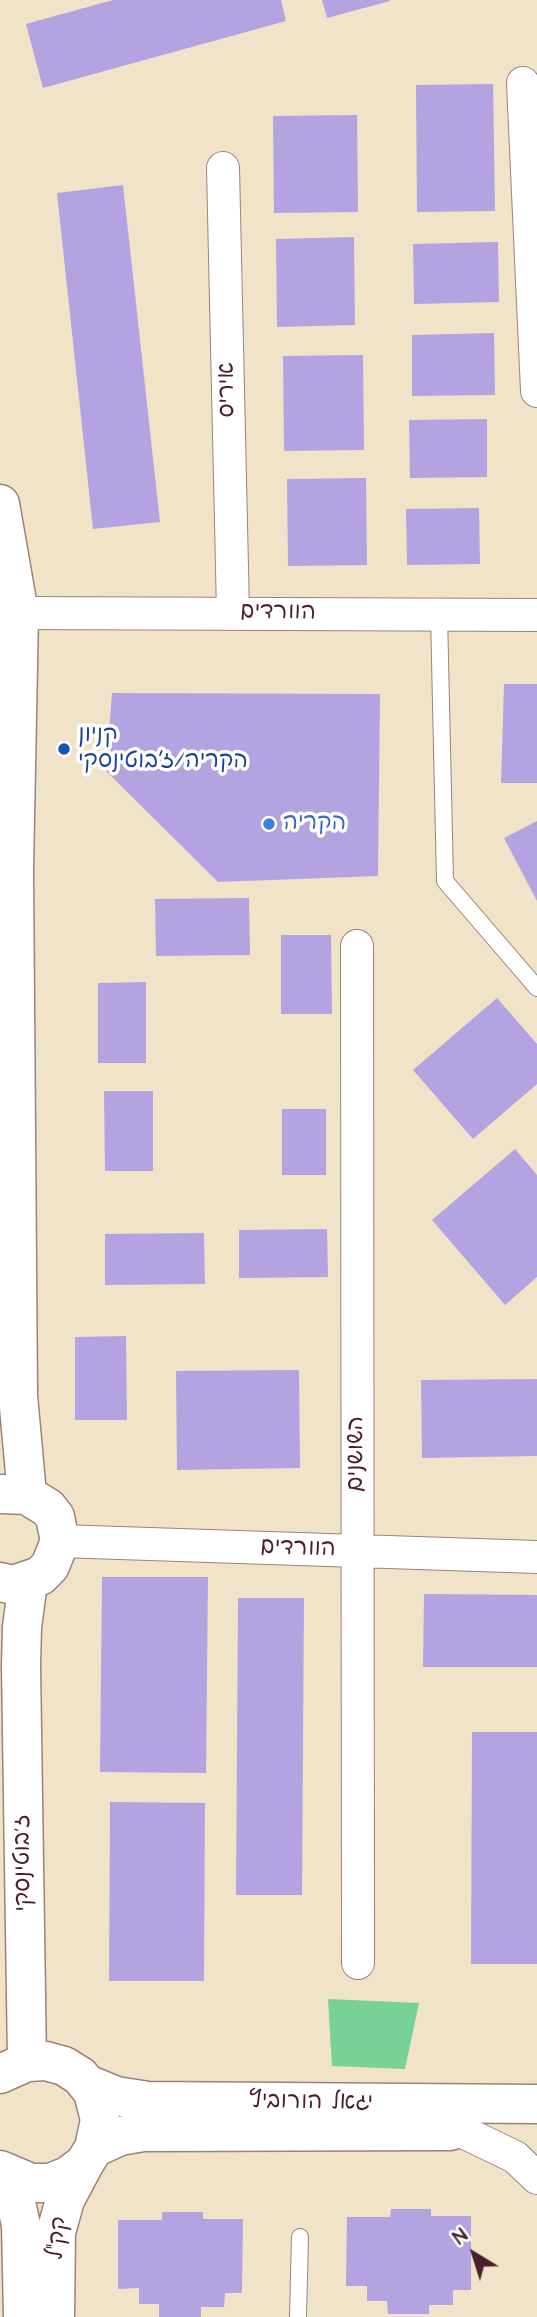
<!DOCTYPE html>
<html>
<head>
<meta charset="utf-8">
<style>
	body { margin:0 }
	#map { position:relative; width:537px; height:2317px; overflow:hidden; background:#f1e3c8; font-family:"Architects Daughter",sans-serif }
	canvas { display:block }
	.north { position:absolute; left:439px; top:2219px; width:70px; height:70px; -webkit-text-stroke:5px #fff; paint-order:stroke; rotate:322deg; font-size:19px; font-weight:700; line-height:28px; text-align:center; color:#4a1f2b }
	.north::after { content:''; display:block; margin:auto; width:24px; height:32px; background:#4a1f2b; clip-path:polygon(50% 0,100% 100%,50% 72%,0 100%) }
</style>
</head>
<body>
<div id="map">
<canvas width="537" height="2317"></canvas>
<div class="north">N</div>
</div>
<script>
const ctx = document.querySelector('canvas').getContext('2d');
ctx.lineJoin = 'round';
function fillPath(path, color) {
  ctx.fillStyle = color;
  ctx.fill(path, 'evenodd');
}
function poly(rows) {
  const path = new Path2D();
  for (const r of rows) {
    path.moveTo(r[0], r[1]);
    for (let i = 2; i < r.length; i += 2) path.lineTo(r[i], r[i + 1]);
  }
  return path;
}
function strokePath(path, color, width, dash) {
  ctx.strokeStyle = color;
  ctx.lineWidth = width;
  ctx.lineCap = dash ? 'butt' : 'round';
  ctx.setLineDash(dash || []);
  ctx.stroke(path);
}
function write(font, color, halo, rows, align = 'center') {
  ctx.font = font + ' "Architects Daughter","Playpen Sans Hebrew",sans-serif';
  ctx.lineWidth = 7;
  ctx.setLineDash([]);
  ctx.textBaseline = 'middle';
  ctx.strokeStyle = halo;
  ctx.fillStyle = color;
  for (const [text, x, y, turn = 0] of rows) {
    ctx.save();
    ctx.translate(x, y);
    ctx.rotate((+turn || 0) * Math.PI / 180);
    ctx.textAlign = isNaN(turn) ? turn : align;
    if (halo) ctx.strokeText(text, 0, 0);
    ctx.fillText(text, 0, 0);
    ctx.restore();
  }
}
fillPath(poly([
	[328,1999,419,2003,405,2069,332,2066]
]), '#78d196');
fillPath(poly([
	[113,0,281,0,286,21,43,88,26,24],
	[322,0,390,0,390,1,327,18],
	[493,84,495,211,417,212,416,85],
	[357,115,358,212,274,213,273,116],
	[123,185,160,522,93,529,57,193],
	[354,237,355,325,277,327,276,239],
	[498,242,499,302,414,304,413,244],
	[494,333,495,395,412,396,412,335],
	[363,355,364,450,284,451,283,356],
	[487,419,487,477,410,478,409,420],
	[366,478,367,565,288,566,287,479],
	[479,508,480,564,407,565,406,509],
	[504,684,537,684,537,783,501,783],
	[112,693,380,694,378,876,218,882,106,771],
	[537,821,537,901,504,838],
	[249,898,250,955,156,956,155,899],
	[281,935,331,935,332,1014,281,1014],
	[146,982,146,1063,98,1063,98,983],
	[497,998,537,1044,537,1084,473,1139,413,1070],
	[104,1091,153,1091,153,1171,105,1171],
	[282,1109,326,1109,326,1175,282,1175],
	[515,1149,537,1175,537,1277,505,1305,432,1220],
	[327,1229,328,1277,239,1278,239,1230],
	[204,1233,205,1284,105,1285,105,1234],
	[126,1336,127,1420,75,1420,75,1337],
	[299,1370,300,1468,177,1470,176,1371],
	[537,1379,537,1456,422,1458,421,1380],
	[102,1577,208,1577,206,1773,100,1772],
	[424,1594,537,1595,537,1667,423,1667],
	[238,1598,304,1598,302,1895,236,1895],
	[472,1732,537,1732,537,1964,471,1964],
	[110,1802,205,1803,204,1981,109,1981],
	[391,2209,431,2209,431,2216,471,2216,471,2290,453,2290,453,2305,429,2305,429,2314,388,2314,387,2301,367,2301,367,2286,346,2286,347,2217,390,2217],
	[162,2212,203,2212,203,2219,243,2219,242,2293,225,2293,224,2307,201,2307,201,2317,159,2317,159,2304,139,2304,139,2288,118,2289,118,2220,162,2220]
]), '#b3a3e1');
const service = poly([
	[439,614,445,881,537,988],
	[298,2317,300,2237]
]);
const minor = poly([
	[523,83,537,391],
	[223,168,233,612],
	[19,613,537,615],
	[357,946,358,1963],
	[60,1541,537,1557],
	[461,2131,515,2157,537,2178]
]);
const tertiary = poly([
	[0,504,19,613,14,870,18,1396,27,1495],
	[0,1582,13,1585,40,1576,50,1566,60,1541,55,1517,48,1508,27,1495,2,1494],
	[27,2062,21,1665,22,1627,28,1582],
	[0,2173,15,2198,21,2225,23,2317],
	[55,2317,56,2232,65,2200,84,2164]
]);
const secondary = poly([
	[0,2074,27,2062,46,2061,64,2066,80,2076,93,2092,100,2120,94,2148,84,2164,68,2176,50,2183,31,2183,0,2170],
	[87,2084,116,2096,148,2101,537,2104],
	[94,2148,120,2136,143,2132,450,2131]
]);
strokePath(service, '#9e817a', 18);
strokePath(minor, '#9e817a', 34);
strokePath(tertiary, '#9e817a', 41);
strokePath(secondary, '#9e817a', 41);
strokePath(service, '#fff', 16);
strokePath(minor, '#fff', 32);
strokePath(tertiary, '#fff', 38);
strokePath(secondary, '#fff', 38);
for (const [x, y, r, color] of [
	[64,749,7,"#1a4fb4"],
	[269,824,7,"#3f7fe0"]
]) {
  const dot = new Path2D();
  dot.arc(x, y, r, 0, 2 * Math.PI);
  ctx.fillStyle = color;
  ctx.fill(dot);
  strokePath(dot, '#fff', 2.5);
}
write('23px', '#4a1f2b', '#fff', [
	["איריס",228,390,-91],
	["הוורדים",278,613,1],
	["השושנים",357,1454,-90],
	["הוורדים",298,1549,2],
	["ז'בוטינסקי",24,1863,-91],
	["יגאל הורוביץ",311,2103,1],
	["קק\"ל",59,2238,-83]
]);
write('23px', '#164399', '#fff', [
	["קניון",78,736],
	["הקריה/ז׳בוטינסקי",78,762]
], 'left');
write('23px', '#366cbe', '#fff', [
	["הקריה",283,824]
], 'left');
</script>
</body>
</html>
